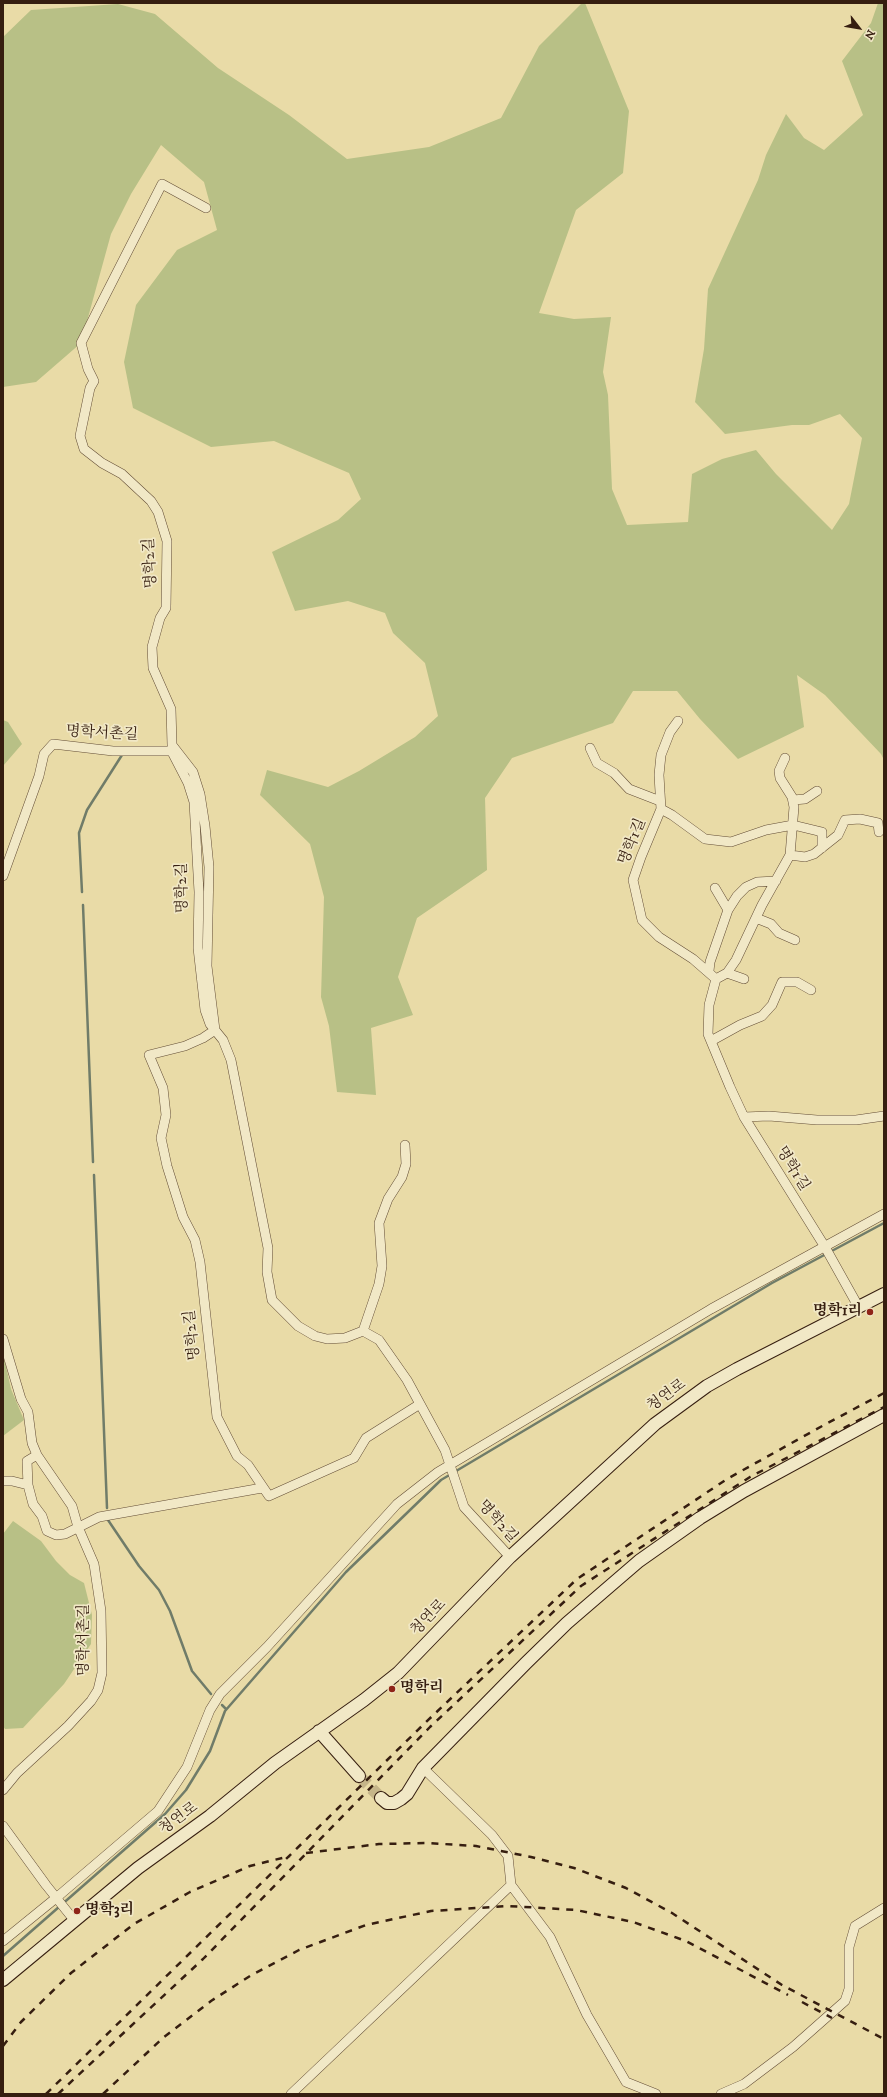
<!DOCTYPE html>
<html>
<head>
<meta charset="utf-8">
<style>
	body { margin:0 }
	#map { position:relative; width:887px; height:2097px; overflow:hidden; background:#e9dba7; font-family:"IM FELL DW Pica",serif }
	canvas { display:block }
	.frame { position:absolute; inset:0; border:4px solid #361e10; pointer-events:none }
	.north { position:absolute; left:839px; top:8px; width:40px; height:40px; -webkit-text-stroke:3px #f1e8c6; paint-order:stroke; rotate:121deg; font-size:11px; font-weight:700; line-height:16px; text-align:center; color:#361e10 }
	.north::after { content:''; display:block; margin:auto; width:14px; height:18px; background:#361e10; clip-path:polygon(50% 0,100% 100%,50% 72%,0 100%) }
</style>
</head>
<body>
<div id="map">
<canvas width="887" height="2097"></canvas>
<div class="frame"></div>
<div class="north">N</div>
</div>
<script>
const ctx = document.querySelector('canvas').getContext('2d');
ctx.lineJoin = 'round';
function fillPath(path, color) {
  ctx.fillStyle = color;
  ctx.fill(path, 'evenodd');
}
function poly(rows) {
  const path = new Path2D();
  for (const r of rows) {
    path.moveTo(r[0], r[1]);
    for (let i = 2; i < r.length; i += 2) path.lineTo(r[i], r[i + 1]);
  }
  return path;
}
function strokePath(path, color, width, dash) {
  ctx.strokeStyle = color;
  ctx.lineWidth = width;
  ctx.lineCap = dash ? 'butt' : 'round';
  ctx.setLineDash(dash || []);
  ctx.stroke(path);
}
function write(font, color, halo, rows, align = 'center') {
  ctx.font = font + ' "IM FELL DW Pica","Noto Serif KR",serif';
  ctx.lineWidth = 3.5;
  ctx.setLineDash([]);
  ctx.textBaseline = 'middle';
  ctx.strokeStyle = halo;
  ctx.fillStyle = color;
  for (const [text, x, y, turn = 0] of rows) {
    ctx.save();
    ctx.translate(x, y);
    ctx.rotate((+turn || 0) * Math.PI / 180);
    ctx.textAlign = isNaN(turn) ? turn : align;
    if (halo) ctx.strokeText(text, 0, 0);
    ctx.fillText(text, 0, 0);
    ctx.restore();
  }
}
fillPath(poly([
	[582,3,585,3,629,111,623,173,576,210,539,313,574,319,611,317,603,372,608,395,612,489,627,525,688,522,692,474,722,459,756,450,776,474,832,530,849,504,862,438,840,414,809,425,792,425,725,434,695,402,704,349,708,289,758,180,766,155,786,114,804,138,824,150,863,115,842,61,871,23,878,3,884,3,884,760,881,754,825,695,797,675,804,727,738,759,700,719,677,691,633,691,613,723,512,758,485,798,487,870,417,918,398,977,413,1015,371,1028,376,1095,337,1092,329,1026,321,997,324,897,310,844,260,795,267,770,328,787,359,771,415,737,438,716,425,663,393,633,385,613,348,601,295,611,272,552,338,520,361,499,349,473,274,441,211,447,133,408,124,362,136,305,177,250,217,230,204,182,161,145,131,194,111,234,81,343,36,382,3,387,3,37,31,10,118,4,155,14,218,68,289,115,347,159,429,147,501,118,539,46],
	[3,720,8,722,22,744,3,766],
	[3,1353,11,1389,24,1420,3,1436],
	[13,1521,41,1541,56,1561,70,1575,84,1583,92,1615,91,1644,64,1684,23,1728,5,1729,3,1726,3,1534]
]), '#b8c086');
strokePath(poly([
	[82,892,79,833,87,810,122,755],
	[83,905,93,1162],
	[94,1175,107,1508],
	[108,1520,139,1566,159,1590,170,1611,192,1671,211,1694],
	[222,1705,226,1709],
	[3,1956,165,1814,186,1790,210,1751,225,1711,346,1572,441,1480,772,1283,884,1223]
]), '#707c69', 2.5);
strokePath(poly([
	[359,1776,381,1798]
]), '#c5b589', 12, [12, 6]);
const street = poly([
	[93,379,88,369,81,343,162,184,206,208],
	[94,381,90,388,80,436,84,449,102,463,122,474,151,501,158,512,167,541,166,608,160,618,152,647,153,668,171,709,172,745,193,772,200,794,205,826,209,867,207,966,215,1030,203,1038,185,1046,149,1055,163,1088,166,1115,161,1138,167,1166,183,1217,195,1240,200,1262,217,1417,237,1456,248,1465,269,1496,354,1458,366,1438,420,1404],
	[678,721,670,732,661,755,659,775,661,809,641,857,633,880,642,920,659,937,693,959,716,979],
	[590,748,597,763,614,773,629,789,660,801],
	[172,752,188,783,194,802,199,892,198,948,205,1010,210,1024,223,1040,231,1060,268,1248,267,1272,272,1300,298,1326,315,1336,327,1339,345,1338,363,1331],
	[785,758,779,771,780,778,792,797,794,807,790,855,762,905,736,960,727,973,716,979,709,1005,708,1034,730,1087,744,1117,825,1247,858,1306],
	[793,800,805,799,817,791],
	[661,809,672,815,705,839,731,842,766,830,793,825,822,832,822,848],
	[790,855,805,857,814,854,838,835,845,820,860,819,878,823,879,832],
	[3,876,39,776,44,754,53,744,113,751,172,751],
	[715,888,728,910],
	[756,918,771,924,779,933,795,940],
	[709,971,710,962,728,910,737,896,746,887,757,882,776,881],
	[727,973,744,979],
	[711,1041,740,1025,762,1016,772,1005,782,982,797,982,811,990],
	[744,1117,769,1116,817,1120,856,1120,884,1116],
	[405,1145,406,1164,402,1177,388,1199,379,1223,382,1266,379,1284,363,1331,379,1340,407,1380,445,1450,464,1507,510,1557],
	[3,1339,21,1399,28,1412,32,1443,37,1455,72,1506,78,1527,94,1564,101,1611,102,1673,98,1690,91,1701,68,1726,17,1773,3,1790],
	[37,1455,27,1461,28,1485,33,1504,42,1516,47,1531,56,1535,65,1534,99,1517,262,1488],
	[3,1481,12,1481,28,1485],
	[423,1768,492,1835,508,1856,511,1885],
	[3,1826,46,1885,74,1920],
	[3,1941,56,1898,158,1811,187,1767,210,1710,220,1694,267,1647,397,1504,438,1472,711,1309,884,1214],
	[291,2094,511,1885,550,1937,587,2015,626,2082,656,2094],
	[721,2094,744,2084,793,2047,845,2001,849,1989,849,1947,855,1926,884,1908]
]);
const secondary = poly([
	[319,1731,359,1776],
	[381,1798,387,1803,394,1803,401,1799,407,1794,423,1768,526,1663,567,1623,639,1561,700,1518,744,1491,884,1415],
	[3,1980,138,1868,210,1816,275,1763,364,1700,398,1673,510,1557,655,1424,707,1386,737,1369,884,1294]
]);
strokePath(street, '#634d36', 10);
strokePath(secondary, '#361e10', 14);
strokePath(street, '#f1e8c6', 9);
strokePath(secondary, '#f1e8c6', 12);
strokePath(poly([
	[306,1853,379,1844,427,1843,476,1846,531,1857,574,1868,626,1888,672,1913,782,1985,884,2039],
	[802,2002,832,2018],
	[3,2046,21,2022,71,1973,134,1924,190,1892,250,1866,290,1856],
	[46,2094,426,1722,577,1579,727,1479,824,1425,884,1393],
	[58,2094,203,1959,430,1727,581,1586,750,1477,884,1407],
	[103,2094,164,2037,211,2001,250,1976,299,1950,366,1925,431,1911,508,1906,576,1910,633,1922,686,1941,788,1995]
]), '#361e10', 2.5, [7, 7]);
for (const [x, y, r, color] of [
	[870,1312,4,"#8f2418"],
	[392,1689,4,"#8f2418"],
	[77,1911,4,"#8f2418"]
]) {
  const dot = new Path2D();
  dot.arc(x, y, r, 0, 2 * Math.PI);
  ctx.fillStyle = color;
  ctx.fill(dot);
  strokePath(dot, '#f1e8c6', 1.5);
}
write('15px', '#361e10', '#f1e8c6', [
	["명학2길",151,563,-93],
	["명학서촌길",102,734,3],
	["명학1길",633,842,-68],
	["명학2길",183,888,-91],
	["명학1길",792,1169,58],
	["명학2길",193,1335,-96],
	["청연로",667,1396,-36],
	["명학2길",497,1522,48],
	["청연로",429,1618,-46],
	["명학서촌길",85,1640,-90],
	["청연로",179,1819,-36]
]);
write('bold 15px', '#361e10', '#f1e8c6', [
	["명학1리",862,1312,"right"],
	["명학리",400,1689],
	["명학3리",85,1911]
], 'left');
</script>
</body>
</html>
